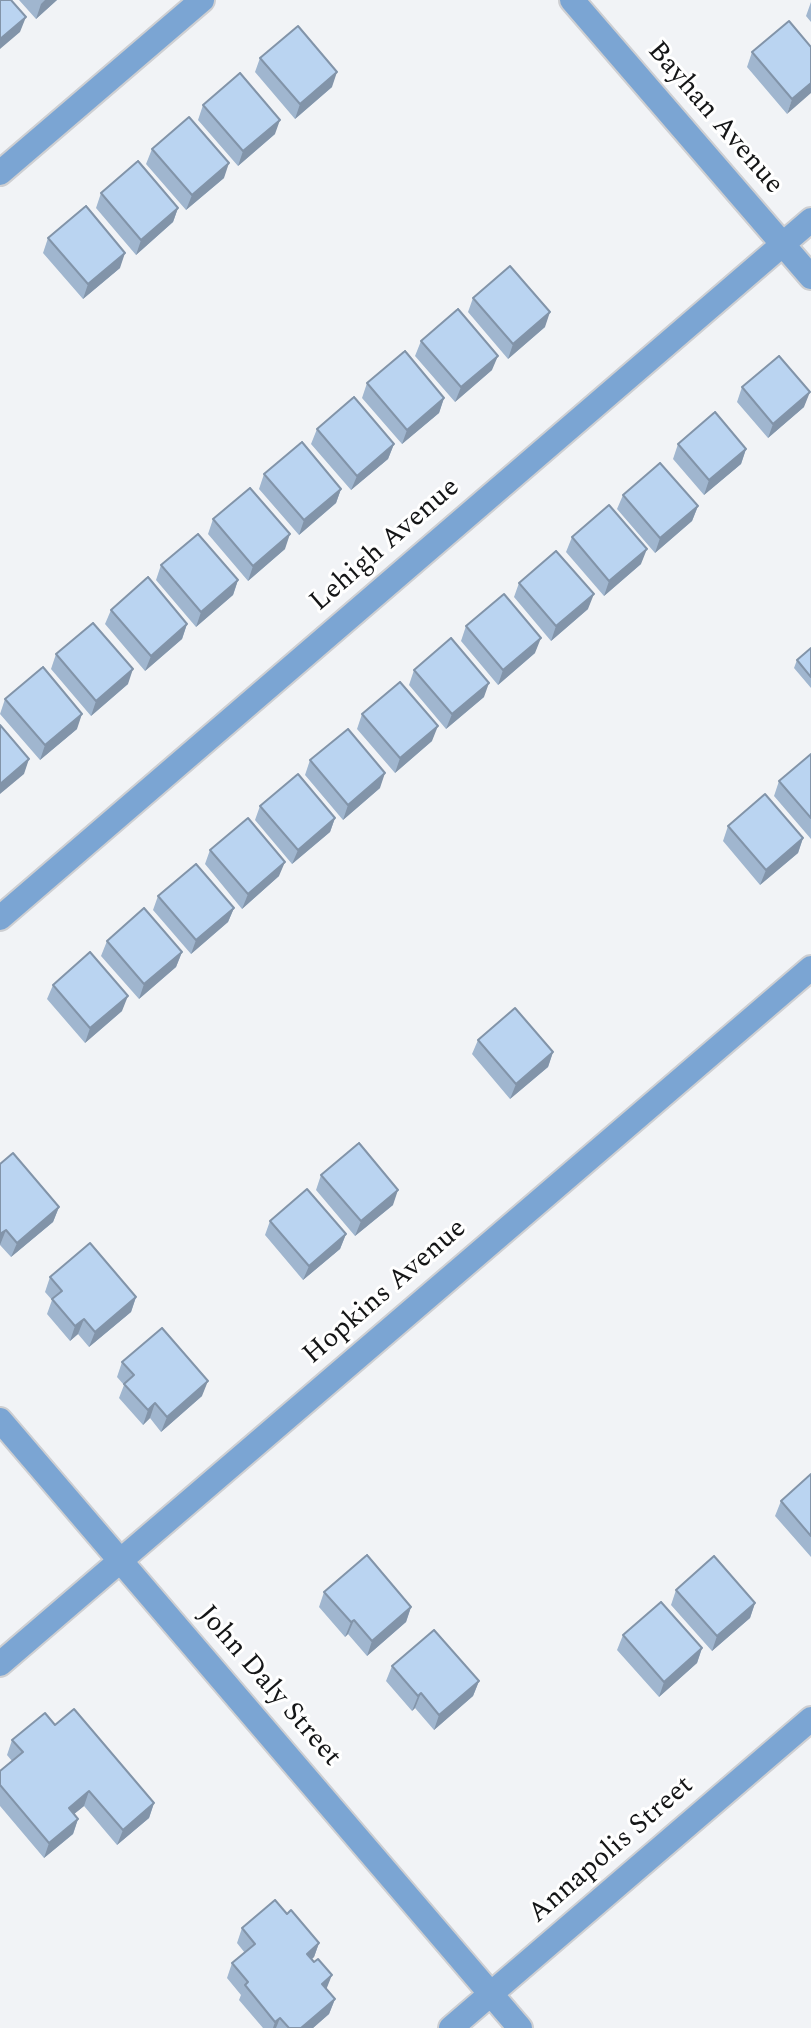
<!DOCTYPE html>
<html>
<head>
<meta charset="utf-8">
<style>
	body { margin:0 }
	canvas { display:block; background:#f1f3f6 }
</style>
</head>
<body>
<canvas width="811" height="2028"></canvas>
<script>
const ctx = document.querySelector('canvas').getContext('2d');
ctx.lineJoin = 'round';
function poly(rows) {
  const path = new Path2D();
  for (const r of rows) {
    path.moveTo(r[0], r[1]);
    for (let i = 2; i < r.length; i += 2) path.lineTo(r[i], r[i + 1]);
  }
  return path;
}
function strokePath(path, color, width, dash) {
  ctx.strokeStyle = color;
  ctx.lineWidth = width;
  ctx.lineCap = dash ? 'butt' : 'round';
  ctx.setLineDash(dash || []);
  ctx.stroke(path);
}
function fillPath(path, color) {
  ctx.fillStyle = color;
  ctx.fill(path, 'evenodd');
}
function write(font, color, halo, rows, align = 'center') {
  ctx.font = font + ' Spectral,serif';
  ctx.lineWidth = 6;
  ctx.setLineDash([]);
  ctx.textBaseline = 'middle';
  ctx.strokeStyle = halo;
  ctx.fillStyle = color;
  for (const [text, x, y, turn = 0] of rows) {
    ctx.save();
    ctx.translate(x, y);
    ctx.rotate((+turn || 0) * Math.PI / 180);
    ctx.textAlign = isNaN(turn) ? turn : align;
    if (halo) ctx.strokeText(text, 0, 0);
    ctx.fillText(text, 0, 0);
    ctx.restore();
  }
}
const minor = poly([
	[572,0,811,277],
	[0,173,202,0],
	[0,918,811,220],
	[0,1420,520,2028],
	[0,1664,811,968],
	[451,2028,811,1719]
]);
strokePath(minor, '#cecfd2', 28);
strokePath(minor, '#7ba5d3', 24);
fillPath(poly([
	[19,0,57,0,36,19],
	[811,2,811,22,806,16],
	[811,47,787,114,747,67,752,52],
	[260,58,332,87,295,119,255,72],
	[203,105,275,134,238,166,198,120],
	[152,149,224,178,186,210,146,164],
	[101,193,178,208,173,222,136,255,96,208],
	[48,238,120,268,83,299,43,253],
	[473,298,545,327,508,359,468,312],
	[421,341,492,370,455,402,415,356],
	[367,383,444,398,439,413,402,444,362,398],
	[742,387,804,407,768,438,737,402],
	[317,429,394,444,388,459,351,490,311,444],
	[678,444,746,449,741,464,704,495,673,459],
	[264,474,341,489,336,503,299,535,259,489],
	[623,495,698,506,692,521,655,553,617,509],
	[213,519,285,549,248,581,208,534],
	[572,537,641,564,604,596,566,552],
	[161,565,238,580,233,595,196,627,156,580],
	[519,583,588,609,551,641,514,597],
	[111,610,187,624,182,639,145,671,105,624],
	[466,626,535,653,498,685,461,641],
	[811,648,811,688,794,668,797,660],
	[56,654,128,684,91,716,51,669],
	[414,670,484,697,446,729,409,685],
	[5,699,77,729,40,760,0,714],
	[362,714,432,741,395,773,357,729],
	[811,754,811,839,774,796,779,781],
	[310,760,380,788,343,820,305,775],
	[260,806,335,818,330,832,292,864,255,820],
	[728,826,803,838,798,853,760,885,723,841],
	[210,850,279,876,242,909,205,864],
	[158,896,234,908,228,922,191,954,153,910],
	[107,941,182,952,176,967,139,999,101,956],
	[53,985,122,1011,85,1043,47,999],
	[478,1040,553,1052,548,1067,510,1099,472,1054],
	[0,1164,59,1207,53,1222,11,1257,0,1245],
	[321,1175,393,1205,355,1236,316,1190],
	[270,1221,346,1234,340,1249,303,1280,265,1235],
	[50,1277,136,1297,131,1312,89,1347,78,1334,70,1341,47,1314,52,1300,45,1292],
	[122,1362,202,1396,161,1432,150,1418,143,1425,119,1398,124,1385,117,1377],
	[811,1474,811,1557,775,1516,781,1501],
	[676,1590,755,1603,750,1618,712,1651,671,1605],
	[324,1592,411,1607,406,1622,367,1656,348,1634,345,1637,319,1607],
	[623,1635,702,1648,697,1663,659,1697,617,1650],
	[392,1666,479,1681,473,1696,434,1730,415,1708,412,1711,386,1681],
	[55,1725,154,1803,149,1818,117,1845,84,1806,74,1814,78,1819,73,1834,44,1858,0,1806,0,1771,12,1761,7,1755,12,1740],
	[287,1914,319,1943,314,1957,312,1959,327,1990,335,1999,329,2014,313,2028,263,2028,239,2000,241,1995,227,1978,232,1963,245,1953,237,1943,242,1928]
]), '#a0b6cf');
fillPath(poly([
	[45,0,57,0,36,19,41,4],
	[26,17,20,32,0,49,0,39],
	[337,72,332,87,295,119,300,104],
	[811,83,811,93,787,114,792,99],
	[280,120,275,134,238,166,243,151],
	[229,163,224,178,186,210,192,195],
	[178,208,173,222,136,255,141,240],
	[125,253,120,268,83,299,88,284],
	[550,312,545,327,508,359,513,344],
	[498,356,492,370,455,402,461,387],
	[810,392,804,407,768,438,773,424],
	[444,398,439,413,402,444,407,430],
	[394,444,388,459,351,490,357,476],
	[746,449,741,464,704,495,709,480],
	[341,489,336,503,299,535,304,520],
	[698,506,692,521,655,553,660,538],
	[290,534,285,549,248,581,253,566],
	[647,549,641,564,604,596,609,581],
	[238,580,233,595,196,627,201,612],
	[594,594,588,609,551,641,556,626],
	[187,624,182,639,145,671,151,656],
	[541,638,535,653,498,685,503,670],
	[133,669,128,684,91,716,96,701],
	[489,683,484,697,446,729,452,714],
	[82,714,77,729,40,760,45,745],
	[438,726,432,741,395,773,400,758],
	[29,759,24,774,0,794,0,784],
	[385,773,380,788,343,820,348,805],
	[335,818,330,832,292,864,298,850],
	[803,838,798,853,760,885,766,870],
	[285,862,279,876,242,909,248,894],
	[234,908,228,922,191,954,196,940],
	[182,952,176,967,139,999,144,984],
	[128,996,122,1011,85,1043,90,1028],
	[553,1052,548,1067,510,1099,516,1084],
	[398,1190,393,1205,355,1236,361,1221],
	[59,1207,53,1222,11,1257,17,1243],
	[6,1230,0,1245,0,1234],
	[346,1234,340,1249,303,1280,309,1266],
	[136,1297,131,1312,89,1347,95,1332],
	[84,1319,78,1334,70,1341,75,1326],
	[208,1381,202,1396,161,1432,167,1417],
	[155,1403,150,1418,143,1425,148,1410],
	[755,1603,750,1618,712,1651,717,1636],
	[411,1607,406,1622,367,1656,372,1641],
	[354,1620,348,1634,345,1637,351,1622],
	[702,1648,697,1663,659,1697,664,1682],
	[479,1681,473,1696,434,1730,439,1715],
	[421,1693,415,1708,412,1711,418,1696],
	[89,1791,84,1806,63,1823,69,1808],
	[154,1803,149,1818,117,1845,123,1830],
	[78,1819,73,1834,44,1858,49,1843],
	[319,1943,314,1957,301,1968,307,1954],
	[332,1975,326,1990,322,1984],
	[335,1999,329,2014,313,2028,301,2028],
	[280,2018,276,2028,273,2028,275,2022]
]), '#8294a9');
const building = poly([
	[0,0,11,0,26,17,0,39,0,0],
	[789,21,811,47,811,83,792,99,752,52,789,21],
	[298,26,337,72,300,104,260,58,298,26],
	[240,73,280,120,243,151,203,105,240,73],
	[189,117,229,163,192,195,152,149,189,117],
	[138,161,178,208,141,240,101,193,138,161],
	[86,206,125,253,88,284,48,238,86,206],
	[510,266,550,312,513,344,473,298,510,266],
	[458,309,498,356,461,387,421,341,458,309],
	[405,351,444,398,407,430,367,383,405,351],
	[779,356,810,392,773,424,742,387,779,356],
	[354,397,394,444,357,476,317,429,354,397],
	[715,412,746,449,709,480,678,444,715,412],
	[302,442,341,489,304,520,264,474,302,442],
	[660,463,698,506,660,538,623,495,660,463],
	[250,488,290,534,253,566,213,519,250,488],
	[609,505,647,549,609,581,572,537,609,505],
	[198,534,238,580,201,612,161,565,198,534],
	[556,551,594,594,556,626,519,583,556,551],
	[148,577,187,624,151,656,111,610,148,577],
	[504,594,541,638,503,670,466,626,504,594],
	[93,623,133,669,96,701,56,654,93,623],
	[451,638,489,683,452,714,414,670,451,638],
	[811,648,811,677,797,660,811,648],
	[43,667,82,714,45,745,5,699,43,667],
	[400,682,438,726,400,758,362,714,400,682],
	[0,725,29,759,0,784,0,725],
	[348,729,385,773,348,805,310,760,348,729],
	[811,754,811,818,779,781,811,754],
	[298,774,335,818,298,850,260,806,298,774],
	[765,794,803,838,766,870,728,826,765,794],
	[248,818,285,862,248,894,210,850,248,818],
	[196,864,234,908,196,940,158,896,196,864],
	[144,908,182,952,144,984,107,941,144,908],
	[90,952,128,996,90,1028,53,985,90,952],
	[515,1008,553,1052,516,1084,478,1040,515,1008],
	[359,1143,398,1190,361,1221,321,1175,359,1143],
	[13,1153,59,1207,17,1243,6,1230,0,1234,0,1164,13,1153],
	[307,1189,346,1234,309,1266,270,1221,307,1189],
	[90,1243,136,1297,95,1332,84,1319,75,1326,52,1299,62,1291,50,1277,90,1243],
	[162,1328,208,1381,167,1417,155,1403,148,1410,124,1384,134,1375,122,1362,162,1328],
	[811,1474,811,1536,781,1501,811,1474],
	[367,1555,411,1607,372,1641,354,1620,351,1622,324,1592,367,1555],
	[714,1556,755,1603,717,1636,676,1590,714,1556],
	[661,1602,702,1648,664,1682,623,1635,661,1602],
	[434,1630,479,1681,439,1715,421,1693,418,1696,392,1666,434,1630],
	[74,1709,154,1803,123,1830,89,1791,69,1808,78,1819,49,1843,0,1785,0,1771,23,1752,12,1740,45,1713,55,1725,74,1709],
	[275,1900,287,1914,291,1910,319,1943,307,1954,314,1962,318,1959,332,1975,322,1984,335,1999,301,2028,289,2028,280,2018,275,2022,245,1985,248,1982,232,1963,255,1944,242,1928,275,1900]
]);
fillPath(building, '#bad4f1');
strokePath(building, '#8294a9', 2);
write('28px', '#141516', '#fff', [
	["Bayhan Avenue",714,119,49],
	["Lehigh Avenue",386,546,-41],
	["Hopkins Avenue",386,1293,-41],
	["John Daly Street",268,1687,49],
	["Annapolis Street",612,1851,-41]
]);
</script>
</body>
</html>
